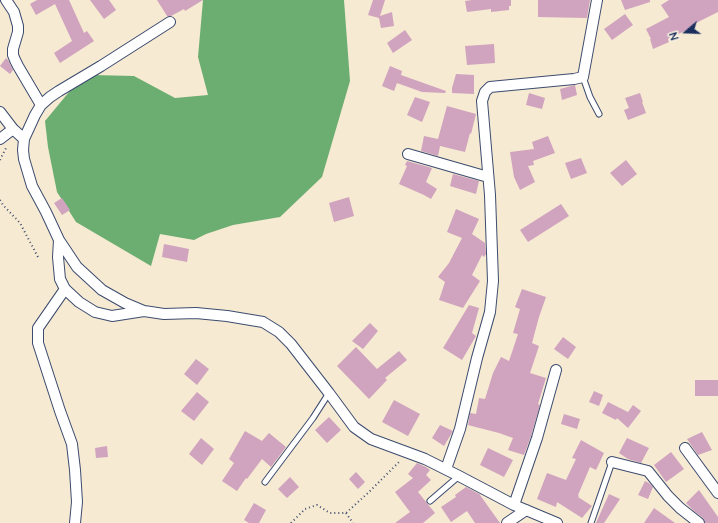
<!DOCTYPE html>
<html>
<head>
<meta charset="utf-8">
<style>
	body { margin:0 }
	#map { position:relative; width:718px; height:523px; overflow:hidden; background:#f6ead2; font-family:"Architects Daughter",sans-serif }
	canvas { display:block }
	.north { position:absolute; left:666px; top:12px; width:40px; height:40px; -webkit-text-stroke:3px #fcf5e5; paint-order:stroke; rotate:251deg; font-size:11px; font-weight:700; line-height:16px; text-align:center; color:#1b2f5e }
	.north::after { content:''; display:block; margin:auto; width:14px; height:18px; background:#1b2f5e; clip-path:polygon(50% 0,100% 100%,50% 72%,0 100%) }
</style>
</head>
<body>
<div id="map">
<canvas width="718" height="523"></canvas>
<div class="north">N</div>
</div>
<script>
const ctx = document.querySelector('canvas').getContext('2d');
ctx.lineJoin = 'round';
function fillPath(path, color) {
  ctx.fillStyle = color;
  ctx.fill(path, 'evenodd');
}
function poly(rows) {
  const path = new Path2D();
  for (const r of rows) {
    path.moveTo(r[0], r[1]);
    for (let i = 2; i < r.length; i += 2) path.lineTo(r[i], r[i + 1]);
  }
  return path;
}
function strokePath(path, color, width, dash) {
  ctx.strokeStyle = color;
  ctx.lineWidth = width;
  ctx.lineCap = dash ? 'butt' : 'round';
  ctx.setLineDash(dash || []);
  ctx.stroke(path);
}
fillPath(poly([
	[203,0,344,0,350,81,322,177,280,217,233,225,206,234,194,240,160,234,151,266,76,222,57,192,48,147,45,121,69,92,92,75,134,76,175,98,208,95,198,57]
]), '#6cae71');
fillPath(poly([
	[37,0,69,0,84,33,87,31,94,41,60,63,54,53,72,41,55,4,36,15,30,4],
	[90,0,109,0,116,10,104,19],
	[157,0,203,0,185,11,184,9,171,16,167,16],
	[373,0,385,0,380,16,392,12,394,26,381,28,379,18,368,15],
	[472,0,511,0,511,6,509,6,509,10,491,12,491,9,467,12,465,1],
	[538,0,590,0,587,18,538,17],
	[621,0,650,0,650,2,625,10],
	[669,0,718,0,718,12,694,24,695,26,668,39,669,42,653,49,650,39,651,39,646,29,669,17,661,5],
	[625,14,633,25,612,40,604,29],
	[405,30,412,40,393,53,387,43],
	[494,44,495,63,467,65,465,46],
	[6,58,8,60,13,70,10,74,0,66],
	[390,66,402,71,401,75,446,91,445,93,422,92,397,83,394,91,382,86],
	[456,74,474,75,474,94,452,93,452,88],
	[575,85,577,95,562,100,560,89],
	[529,93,545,98,542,109,526,105],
	[640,93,643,102,642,102,646,113,628,120,624,110,629,108,625,98],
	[415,97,430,102,422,122,407,115],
	[447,106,476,114,471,134,470,133,465,152,440,146,438,156,421,151,424,136,438,139],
	[548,136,555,153,533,161,534,165,528,166,535,182,520,190,514,177,510,152,534,149,532,142],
	[581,158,587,173,571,179,565,163],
	[626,160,637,174,622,186,610,173],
	[407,161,432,168,426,182,437,189,431,199,424,195,399,184,407,166,405,165],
	[453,174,479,181,476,194,450,186],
	[349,197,354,216,334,222,329,203],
	[62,198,70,210,62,215,54,203],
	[561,204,569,216,528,242,520,230],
	[456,209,479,219,472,234,485,243,486,254,484,257,482,255,472,275,480,281,463,308,439,300,445,282,438,277,449,263,462,238,447,232],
	[164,244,189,249,187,262,162,257],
	[522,289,546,297,539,317,532,343,539,346,530,373,546,378,538,404,540,405,531,436,524,455,508,450,513,438,499,433,468,425,470,413,476,414,479,398,485,399,493,373,501,357,509,361,518,334,513,333,520,309,515,307],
	[469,305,479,308,472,333,476,336,462,360,443,348],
	[370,323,378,331,363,349,352,341],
	[563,337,576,347,568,359,554,349],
	[356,347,377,369,399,351,407,360,385,378,387,380,369,399,337,366],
	[196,359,209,369,197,385,184,374],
	[695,380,718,380,718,396,695,396],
	[594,391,603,395,599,406,589,402],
	[197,392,209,402,194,421,181,411],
	[394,400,420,414,408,436,382,422],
	[608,402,628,412,633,405,641,411,628,428,617,418,616,420,602,413],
	[564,414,580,419,577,429,561,424],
	[329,417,341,430,327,443,315,430],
	[440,425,453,431,444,446,432,438],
	[245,431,262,441,269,433,286,447,271,467,262,459,247,479,246,478,237,491,222,481,234,463,229,459],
	[702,432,712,450,698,455,687,439],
	[201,438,214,449,202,465,189,454],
	[627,438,649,448,641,463,628,459,619,453],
	[581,440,604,453,596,470,590,467,578,495,579,496,578,497,592,506,582,518,557,502,556,507,537,499,547,473,566,480,576,459,572,458],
	[107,446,108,457,96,458,95,448],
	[488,448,513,460,504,477,480,465],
	[671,452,684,469,666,482,654,465],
	[417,463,426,467,430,470,426,475,431,480,418,492,435,513,423,523,395,523,410,512,395,492,413,478,408,474],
	[356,472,365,482,358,489,349,479],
	[290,477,299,487,287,498,278,489],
	[645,481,649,483,653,487,648,499,638,495],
	[466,487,481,495,480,495,500,523,475,523,467,511,451,522,441,507,456,497,455,495],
	[699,490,718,517,718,523,705,523,703,518,694,511,686,503],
	[609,494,620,499,604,523,596,523],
	[254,503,266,510,259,523,249,523,244,520],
	[654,508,675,523,644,523]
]), '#d0a3be');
const lane = poly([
	[583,77,590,97,599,114],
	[265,482,313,418,329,393],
	[430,501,459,476],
	[591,523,612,462]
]);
const street = poly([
	[6,0,14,12,18,26,18,32,13,49,13,55,15,60,18,66,41,105],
	[0,112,13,129,24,139,23,150,24,159,32,186,46,212,59,240,77,267,102,290,125,303,144,311,164,314,196,313,227,316,263,322,279,332,291,344,329,393,354,427,371,439,425,459,459,476,514,505,557,523],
	[0,139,13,129],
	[24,139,35,115,41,105,50,97,59,91,101,66,170,22],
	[408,154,488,177],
	[59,240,58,257,60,279,65,289,79,302,95,312,112,316,144,311],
	[65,289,38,328,38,343,60,411,72,444,75,470,77,502,75,523],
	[685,448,718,493],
	[612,462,648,471,668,496,680,508,699,523],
	[446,469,460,429,477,358,490,312,493,281,490,195,482,101,485,92,490,87,574,79,583,77,597,0],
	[514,505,537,438,556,370],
	[507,523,526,510]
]);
strokePath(lane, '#3c4b6f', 7);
strokePath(street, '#3c4b6f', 12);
strokePath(poly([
	[0,160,6,148],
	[0,200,3,205,20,223,39,259],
	[346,513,353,523],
	[291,523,305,509,317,505,330,513,346,513,369,492,400,461]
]), '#3c4b6f', 2, [1, 3]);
strokePath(lane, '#fff', 5);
strokePath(street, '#fff', 10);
</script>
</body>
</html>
